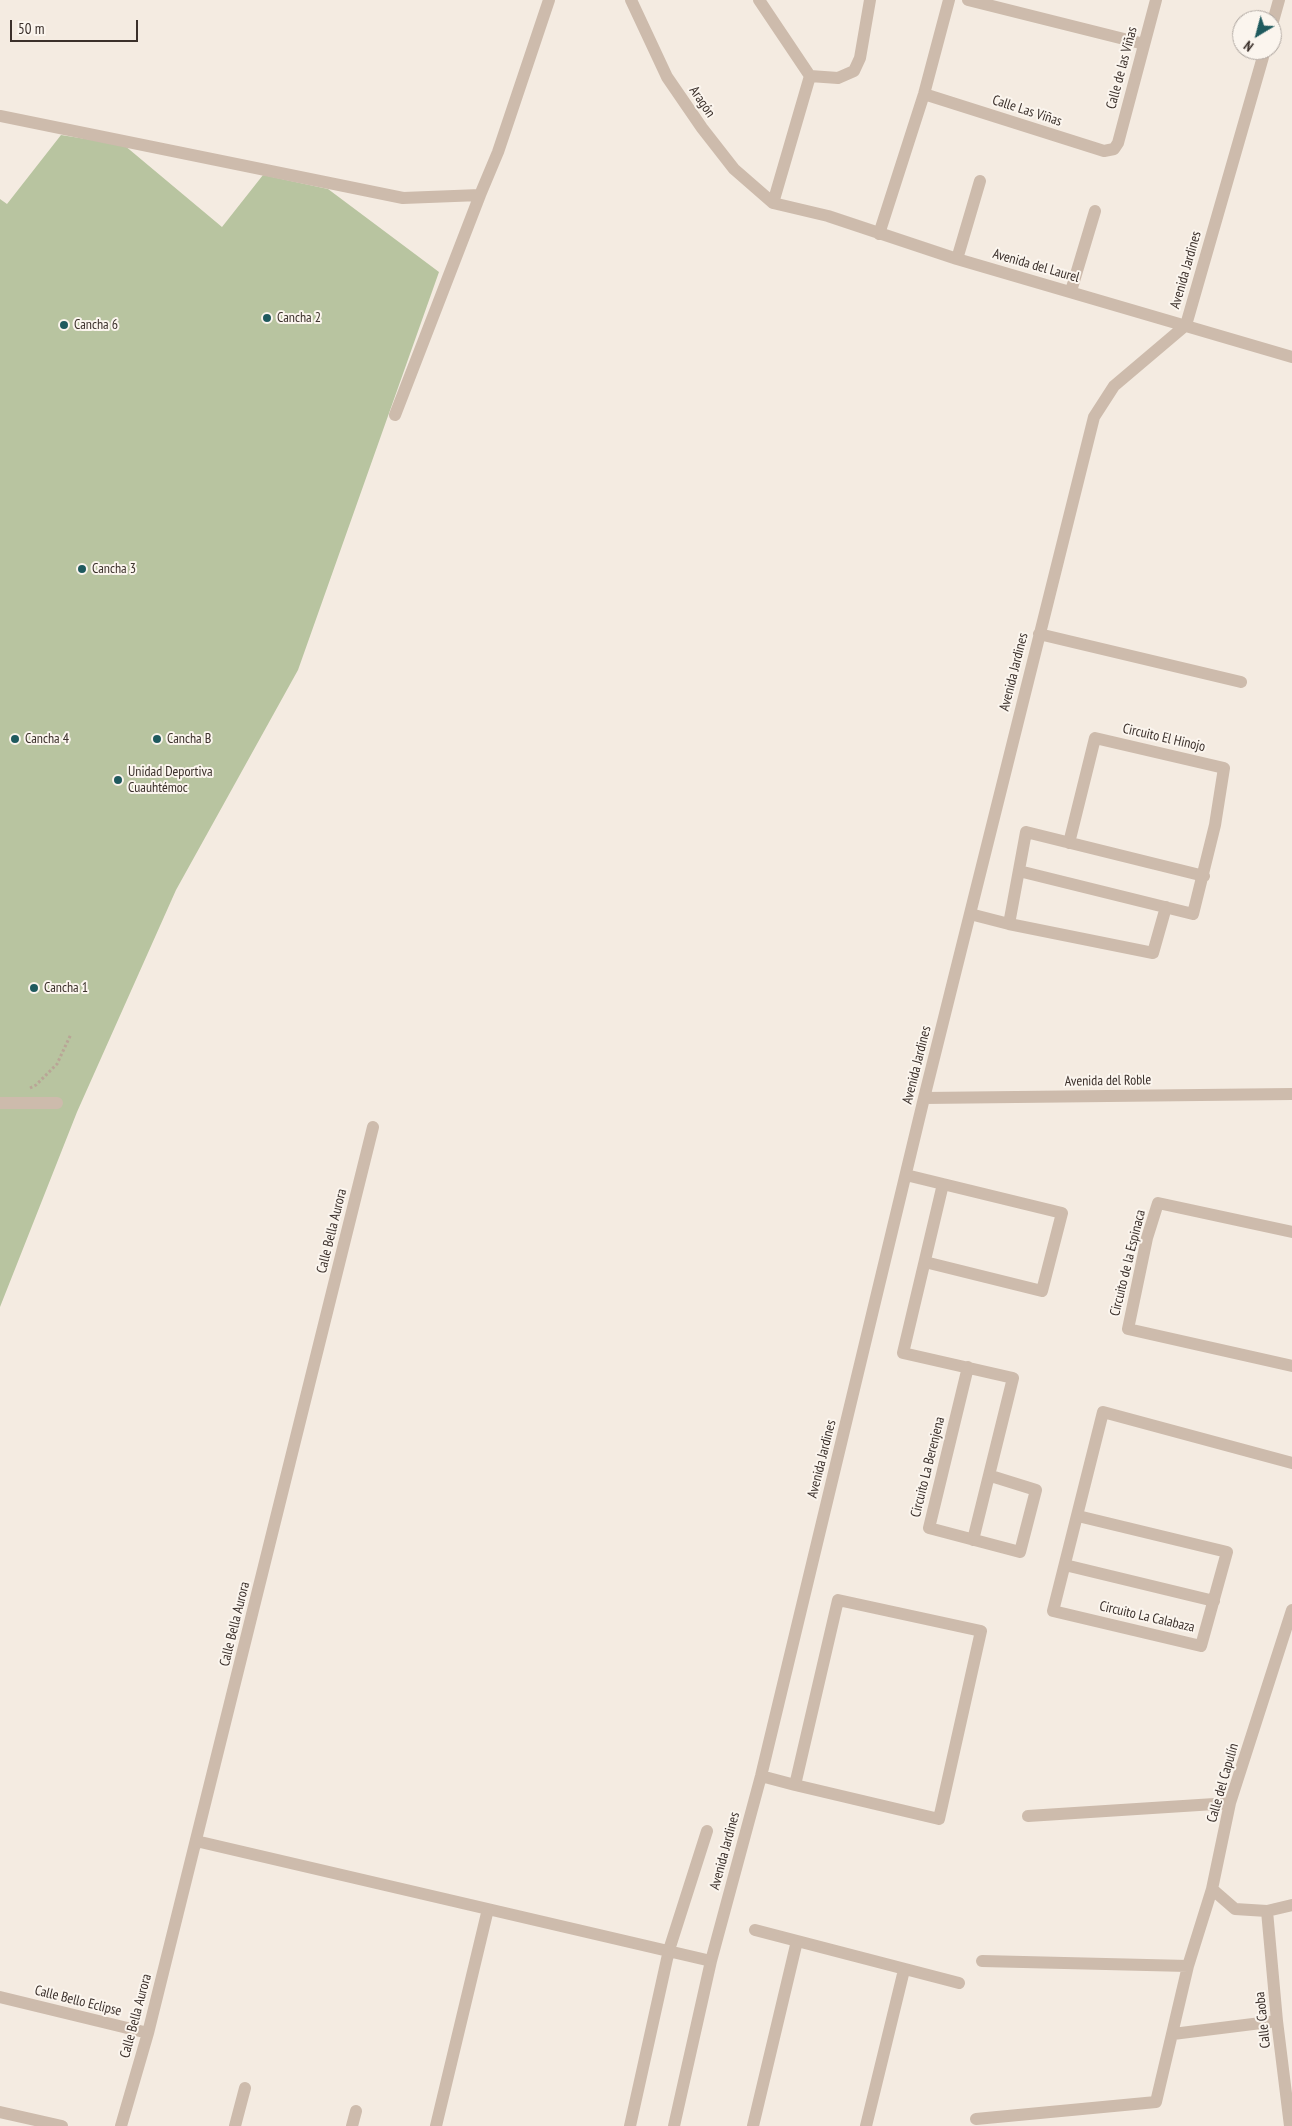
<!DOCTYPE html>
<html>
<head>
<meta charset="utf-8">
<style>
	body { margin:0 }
	#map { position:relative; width:1292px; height:2126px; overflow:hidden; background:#f4ebe1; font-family:"PT Sans Narrow",sans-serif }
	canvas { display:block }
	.north { position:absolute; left:1232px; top:10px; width:50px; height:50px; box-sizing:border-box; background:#fbf5ee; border:1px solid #aea6a0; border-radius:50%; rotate:217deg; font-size:14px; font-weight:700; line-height:20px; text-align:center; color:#3b302b }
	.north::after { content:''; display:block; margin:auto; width:18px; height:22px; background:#1f5a5e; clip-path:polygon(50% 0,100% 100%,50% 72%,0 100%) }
	.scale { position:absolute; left:10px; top:20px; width:128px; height:22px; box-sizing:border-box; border:2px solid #3b302b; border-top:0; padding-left:6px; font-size:15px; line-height:18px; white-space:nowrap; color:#3b302b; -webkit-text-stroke:4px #fbf5ee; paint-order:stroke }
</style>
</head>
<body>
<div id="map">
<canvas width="1292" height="2126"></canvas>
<div class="north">N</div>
<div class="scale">50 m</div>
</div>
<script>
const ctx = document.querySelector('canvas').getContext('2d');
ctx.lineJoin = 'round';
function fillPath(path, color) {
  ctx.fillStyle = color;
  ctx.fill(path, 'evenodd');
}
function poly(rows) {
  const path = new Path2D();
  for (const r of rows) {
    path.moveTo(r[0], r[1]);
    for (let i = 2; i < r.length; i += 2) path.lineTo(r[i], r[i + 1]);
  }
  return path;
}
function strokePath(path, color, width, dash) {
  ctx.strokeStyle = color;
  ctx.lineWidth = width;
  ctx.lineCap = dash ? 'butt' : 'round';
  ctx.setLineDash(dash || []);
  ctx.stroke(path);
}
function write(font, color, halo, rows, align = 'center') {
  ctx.font = font + ' "PT Sans Narrow",sans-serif';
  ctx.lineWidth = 4;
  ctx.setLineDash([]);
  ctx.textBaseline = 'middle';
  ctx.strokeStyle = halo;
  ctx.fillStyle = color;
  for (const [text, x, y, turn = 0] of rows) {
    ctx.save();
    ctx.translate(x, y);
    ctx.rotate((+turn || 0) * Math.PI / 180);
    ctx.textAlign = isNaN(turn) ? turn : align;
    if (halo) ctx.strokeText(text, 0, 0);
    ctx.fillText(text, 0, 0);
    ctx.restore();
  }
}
fillPath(poly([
	[61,135,124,145,222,227,263,175,328,189,439,272,298,670,176,890,77,1112,0,1307,0,199,7,204]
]), '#b8c4a0');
strokePath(poly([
	[30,1088,36,1085,57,1064,71,1034]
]), '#b9a596', 3, [2.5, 2.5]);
strokePath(poly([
	[631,0,667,77,702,128,734,169,773,203,828,216,957,259,1292,357],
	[759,0,810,76],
	[968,0,1144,44],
	[1272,25,1279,0],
	[810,76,838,78,854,71,860,58,870,0],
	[924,94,1104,151,1114,149,1118,143,1156,0],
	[0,116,403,198,480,195,395,415],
	[480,195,498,152,549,0],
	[773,203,810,76],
	[879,234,924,94,949,0],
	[957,259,980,181],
	[1071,291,1095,211],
	[1039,634,1241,682],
	[1019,871,1193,914,1215,825,1224,768,1095,738,1069,843],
	[970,914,1009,924,1153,953,1166,907],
	[1009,924,1026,832,1204,876],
	[924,1098,1292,1094],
	[0,1103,57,1103],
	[906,1175,1062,1213,1042,1291,925,1262],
	[943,1184,903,1353,1013,1378,973,1540],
	[1292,1232,1158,1203,1147,1238,1128,1329,1292,1366],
	[968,1367,929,1528,1020,1552,1036,1490,991,1476],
	[1078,1516,1227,1552,1201,1646,1053,1611,1103,1412,1292,1463],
	[1065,1565,1214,1601],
	[761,1776,795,1785,939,1819,981,1631,838,1600,795,1785],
	[1028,1816,1230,1803],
	[196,1841,711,1961],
	[1212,1889,1235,1909,1267,1911,1292,1905],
	[1267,1911,1277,2021,1290,2126],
	[755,1930,959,1983],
	[982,1961,1188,1966],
	[0,1997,148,2033],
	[1173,2034,1277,2021],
	[0,2112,62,2126],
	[976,2119,1156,2102,1188,1966,1212,1889,1230,1803,1292,1610],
	[121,2126,148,2033,373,1127],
	[235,2126,245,2088],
	[352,2126,356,2111],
	[436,2126,488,1909],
	[630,2126,669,1950,707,1831],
	[674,2126,711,1961,761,1776,924,1098,1094,417,1114,386,1186,325,1265,50],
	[753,2126,797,1941],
	[866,2126,904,1970]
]), '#cdbbac', 12);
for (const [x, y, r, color] of [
	[267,318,5,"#1f5a5e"],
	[64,325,5,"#1f5a5e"],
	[82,569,5,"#1f5a5e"],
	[15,739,5,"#1f5a5e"],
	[157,739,5,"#1f5a5e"],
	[118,780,5,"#1f5a5e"],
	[34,988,5,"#1f5a5e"]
]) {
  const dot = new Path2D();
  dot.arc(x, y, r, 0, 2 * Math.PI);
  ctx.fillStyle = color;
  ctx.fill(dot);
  strokePath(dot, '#fbf5ee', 2);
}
write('14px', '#3b302b', '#fbf5ee', [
	["Calle de las Viñas",1122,68,-75],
	["Aragón",702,102,56],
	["Calle Las Viñas",1027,111,18],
	["Avenida del Laurel",1036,266,16],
	["Avenida Jardines",1186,270,-74],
	["Avenida Jardines",1014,672,-76],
	["Circuito El Hinojo",1164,738,13],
	["Avenida Jardines",917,1065,-76],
	["Avenida del Roble",1108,1081,-1],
	["Calle Bella Aurora",332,1231,-76],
	["Circuito de la Espinaca",1128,1263,-76],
	["Avenida Jardines",822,1459,-76],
	["Circuito La Berenjena",928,1467,-76],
	["Circuito La Calabaza",1147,1617,13],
	["Calle Bella Aurora",235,1624,-76],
	["Calle del Capulín",1223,1783,-74],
	["Avenida Jardines",725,1851,-75],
	["Calle Bello Eclipse",78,2001,14],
	["Calle Bella Aurora",136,2016,-75],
	["Calle Caoba",1263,2020,-96]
]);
write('14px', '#3b302b', '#fbf5ee', [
	["Cancha 2",277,318],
	["Cancha 6",74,325],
	["Cancha 3",92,569],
	["Cancha 4",25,739],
	["Cancha B",167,739],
	["Unidad Deportiva",128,772],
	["Cuauhtémoc",128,788],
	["Cancha 1",44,988]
], 'left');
</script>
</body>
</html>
